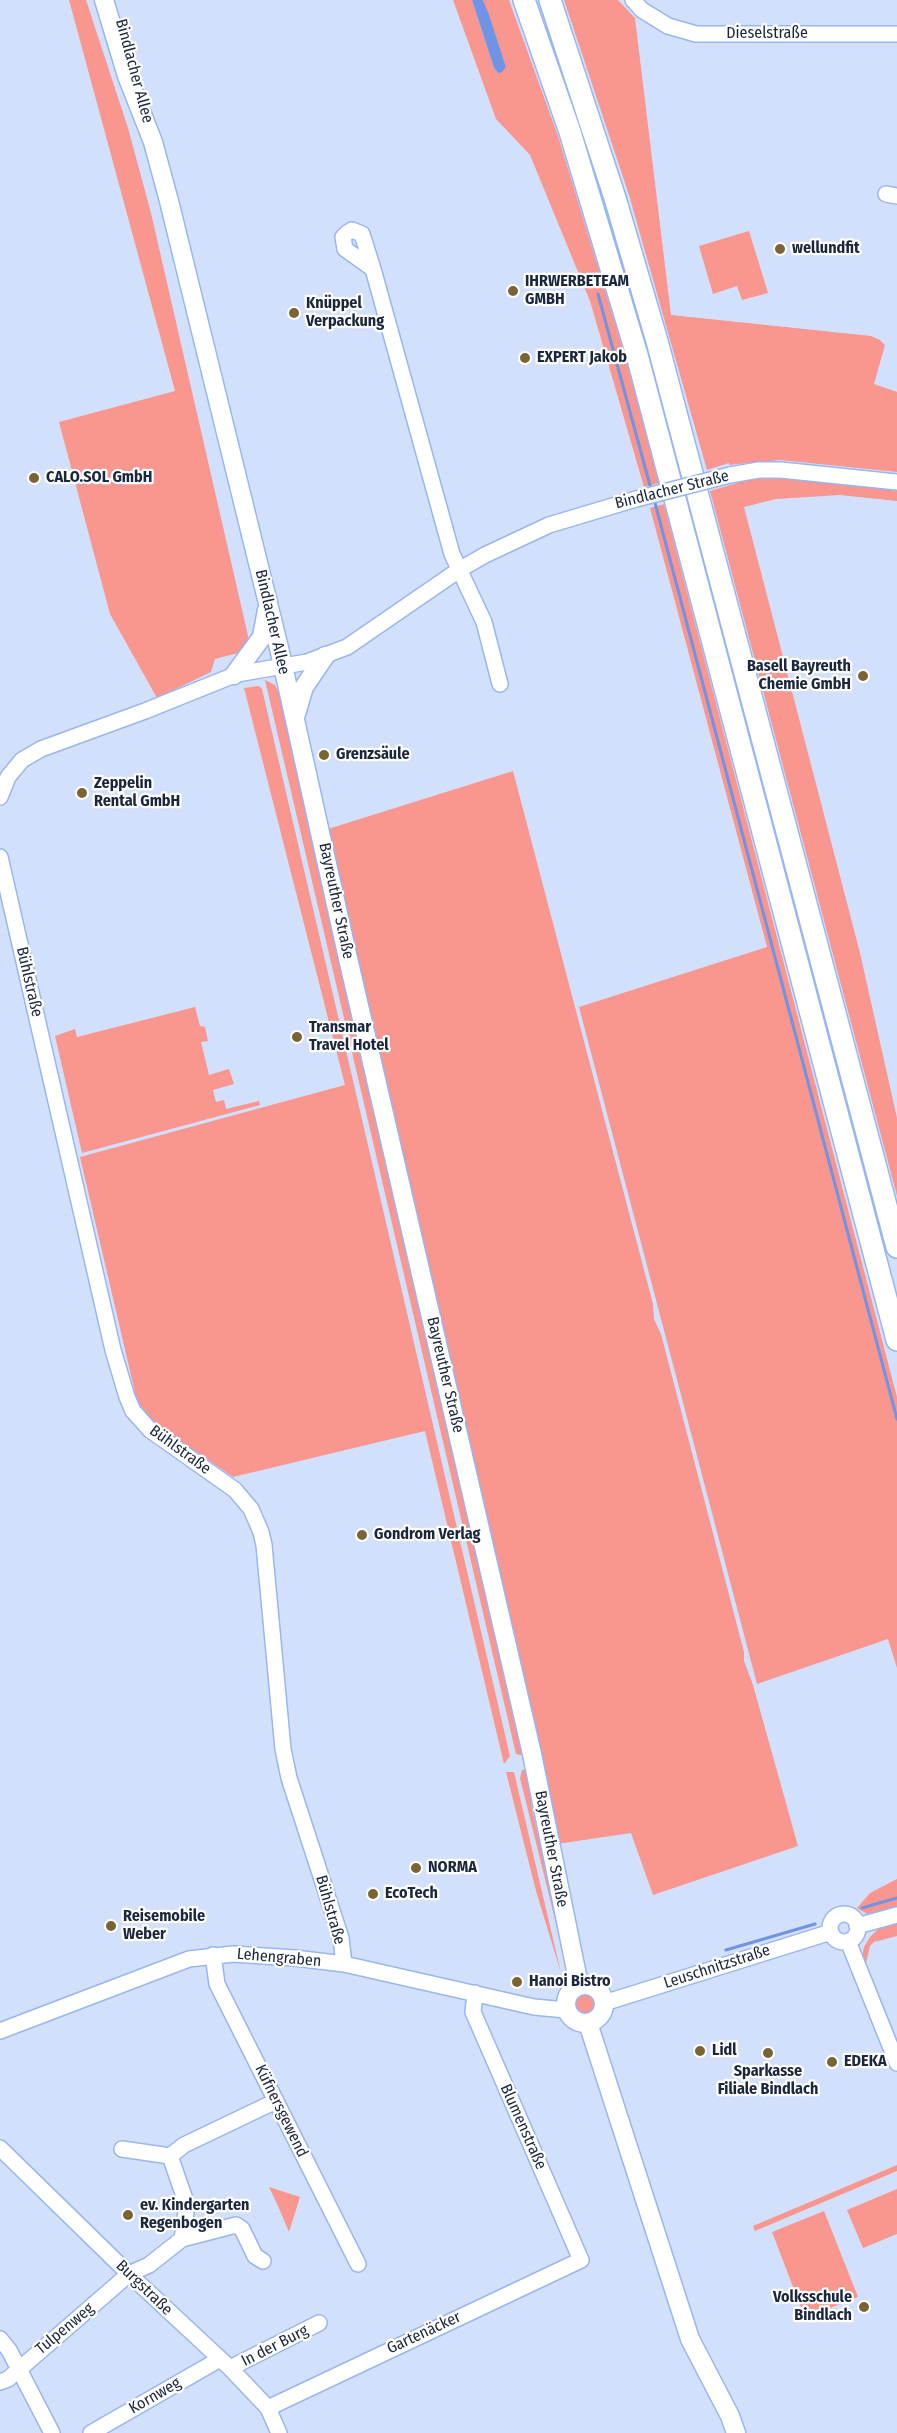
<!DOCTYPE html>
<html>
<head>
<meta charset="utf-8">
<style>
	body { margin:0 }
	canvas { display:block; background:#d3e0fb }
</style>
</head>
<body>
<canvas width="897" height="2433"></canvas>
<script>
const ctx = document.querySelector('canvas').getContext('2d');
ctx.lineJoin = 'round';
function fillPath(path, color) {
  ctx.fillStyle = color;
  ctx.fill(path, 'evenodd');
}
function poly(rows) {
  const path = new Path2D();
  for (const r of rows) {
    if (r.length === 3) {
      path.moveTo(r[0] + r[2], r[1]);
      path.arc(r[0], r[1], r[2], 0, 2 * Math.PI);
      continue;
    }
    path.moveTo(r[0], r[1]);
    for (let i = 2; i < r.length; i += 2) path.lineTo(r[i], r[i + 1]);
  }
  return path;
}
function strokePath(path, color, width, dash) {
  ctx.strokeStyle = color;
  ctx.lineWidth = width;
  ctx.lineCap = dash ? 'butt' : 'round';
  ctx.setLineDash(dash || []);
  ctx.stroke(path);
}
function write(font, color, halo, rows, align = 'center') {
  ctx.font = font + ' "Fira Sans Condensed",sans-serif';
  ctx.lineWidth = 4.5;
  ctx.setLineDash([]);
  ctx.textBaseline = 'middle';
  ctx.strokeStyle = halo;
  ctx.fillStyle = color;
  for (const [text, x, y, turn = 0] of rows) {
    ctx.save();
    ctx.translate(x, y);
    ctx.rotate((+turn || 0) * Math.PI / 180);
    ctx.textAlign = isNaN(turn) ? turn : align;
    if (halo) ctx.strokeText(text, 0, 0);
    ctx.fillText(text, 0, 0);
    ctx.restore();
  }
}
fillPath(poly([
	[69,0,86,0,128,128,151,213,249,640,238,653,215,659,211,672,157,698,110,614,59,422,175,391],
	[453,0,472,0,494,68,498,73,506,67,483,0,509,0,558,136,626,359,659,483,644,487,590,301,530,155,496,119],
	[564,0,618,0,635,18,671,315,871,336,880,340,885,345,874,384,897,392,897,472,780,460,729,465,729,463,707,470,629,195],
	[749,231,768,293,742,300,737,286,713,294,699,246],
	[781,476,897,488,897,501,840,495,776,499,744,507,860,953,897,1118,897,1196,710,491,737,483,737,480],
	[664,504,897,1397,897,1668,888,1639,757,1684,579,1007,767,947,650,508],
	[265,680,275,685,281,697,524,1754,520,1755,516,1754],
	[259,686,262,689,510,1756,504,1764,425,1431,233,1477,154,1423,137,1401,80,1157,345,1085,244,688],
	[513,771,653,1304,654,1319,661,1334,744,1652,744,1661,753,1685,798,1846,653,1895,631,1833,557,1844,328,829],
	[195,1007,200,1026,205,1027,208,1041,201,1042,209,1075,229,1069,234,1084,213,1090,216,1102,224,1100,226,1109,259,1101,260,1105,82,1153,55,1036,75,1029,77,1037],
	[528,1769,532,1809,539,1839,549,1866,567,1968,520,1778,522,1770],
	[506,1772,514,1772,561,1973,536,1891],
	[897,1879,897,1908,869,1915,857,1908,870,1893],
	[897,1923,897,1936,874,1942,870,1946,865,1967,862,1958,864,1947,870,1937,878,1929],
	[584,2003,12],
	[897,2165,897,2171,755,2231,753,2226],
	[269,2187,300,2197,289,2232,278,2206],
	[897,2189,897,2234,863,2248,847,2210],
	[824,2211,858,2297,805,2318,772,2232]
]), '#f8968f');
fillPath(poly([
	[472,0,483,0,489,15,506,67,502,72,498,73,494,68]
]), '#6f93e5');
strokePath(poly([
	[598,294,651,489],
	[654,499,897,1419],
	[862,1908,897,1898],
	[726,1950,815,1924]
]), '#6f93e5', 3);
const minor = poly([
	[633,0,642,10,668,26,696,34,897,34],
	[886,194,897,196],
	[373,269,345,249,343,237,347,233,352,230,362,234,373,269,452,554,484,622,500,684],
	[730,475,759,470,781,470,897,482],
	[0,797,8,777,22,760,41,749,145,711,237,674,307,662,347,647,459,570,485,555,549,525,636,499],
	[0,857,113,1350,127,1397,133,1411,150,1430,235,1490,251,1509,261,1532,264,1545,283,1749,289,1778,341,1938,344,1964],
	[844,1928,14],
	[857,1926,897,1915],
	[848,1941,897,2063],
	[213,1955,217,1984,358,2264],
	[604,2003,831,1932],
	[0,2031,189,1959,233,1954,295,1958,344,1964,534,2007,566,2010],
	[0,2148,129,2274,230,2368,268,2408,279,2433],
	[122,2149,170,2156],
	[182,2239,236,2225,242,2229,255,2256,263,2261],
	[0,2339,9,2350,52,2433],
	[230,2368,319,2323],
	[0,2382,8,2379,129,2274,149,2265,182,2239,187,2205,170,2156,184,2145,276,2101],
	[268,2408,581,2260,473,2012,475,1993],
	[91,2433,220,2359]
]);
const major = poly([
	[104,0,127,76,153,142,169,201,279,648,347,954,532,1754,579,1985],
	[234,675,262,637,267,610],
	[296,714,304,687,325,656],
	[585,2004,19],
	[588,2023,690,2339,730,2416,736,2433]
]);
const highway = poly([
	[524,0,570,132,637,355,897,1340],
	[550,0,615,198,657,341,897,1247]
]);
strokePath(minor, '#98b5f6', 18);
strokePath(major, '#98b5f6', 21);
strokePath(highway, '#98b5f6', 24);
strokePath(minor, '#fff', 15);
strokePath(major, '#fff', 18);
strokePath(highway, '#fff', 21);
const minorBridge = poly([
	[636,499,730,475]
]);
strokePath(minorBridge, '#98b5f6', 18, []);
strokePath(minorBridge, '#fff', 15);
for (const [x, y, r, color] of [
	[780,249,6,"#7a6433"],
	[513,291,6,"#7a6433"],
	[294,313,6,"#7a6433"],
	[525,358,6,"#7a6433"],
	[34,478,6,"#7a6433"],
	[863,676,6,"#7a6433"],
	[324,755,6,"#7a6433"],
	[82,793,6,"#7a6433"],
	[297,1037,6,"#7a6433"],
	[362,1535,6,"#7a6433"],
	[416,1868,6,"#7a6433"],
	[373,1894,6,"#7a6433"],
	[111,1926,6,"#7a6433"],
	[517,1982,6,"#7a6433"],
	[700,2051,6,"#7a6433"],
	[768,2053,6,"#7a6433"],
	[832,2062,6,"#7a6433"],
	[128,2215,6,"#7a6433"],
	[864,2307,6,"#7a6433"]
]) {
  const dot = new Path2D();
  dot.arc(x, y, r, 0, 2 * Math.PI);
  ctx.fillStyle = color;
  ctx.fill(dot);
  strokePath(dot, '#fff', 2);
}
write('16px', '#1b263f', '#fff', [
	["Dieselstraße",767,34],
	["Bindlacher Allee",134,71,75],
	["Bindlacher Straße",672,490,-14],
	["Bindlacher Allee",272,622,77],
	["Bayreuther Straße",336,901,78],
	["Bühlstraße",29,982,77],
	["Bayreuther Straße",445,1375,77],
	["Bühlstraße",180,1450,36],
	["Bayreuther Straße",551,1849,79],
	["Bühlstraße",330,1910,74],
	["Lehengraben",279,1958,5],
	["Leuschnitzstraße",717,1967,-18],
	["Küfnersgewend",281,2111,64],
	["Blumenstraße",523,2127,66],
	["Burgstraße",144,2288,44],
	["Tulpenweg",65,2329,-40],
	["Gartenäcker",424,2333,-25],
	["In der Burg",275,2346,-27],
	["Kornweg",155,2396,-30]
]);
write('bold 16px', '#1b263f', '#fff', [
	["wellundfit",792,249],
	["IHRWERBETEAM",525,282],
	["GMBH",525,300],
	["Knüppel",306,304],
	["Verpackung",306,322],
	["EXPERT Jakob",537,358],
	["CALO.SOL GmbH",46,478],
	["Basell Bayreuth",851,667,"right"],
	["Chemie GmbH",851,685,"right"],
	["Grenzsäule",336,755],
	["Zeppelin",94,784],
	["Rental GmbH",94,802],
	["Transmar",309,1028],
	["Travel Hotel",309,1046],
	["Gondrom Verlag",374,1535],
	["NORMA",428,1868],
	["EcoTech",385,1894],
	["Reisemobile",123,1917],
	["Weber",123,1935],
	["Hanoi Bistro",529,1982],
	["Lidl",712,2051],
	["EDEKA",844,2062],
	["Sparkasse",768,2072,"center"],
	["Filiale Bindlach",768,2090,"center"],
	["ev. Kindergarten",140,2206],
	["Regenbogen",140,2224],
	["Volksschule",852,2298,"right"],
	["Bindlach",852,2316,"right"]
], 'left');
</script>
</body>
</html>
